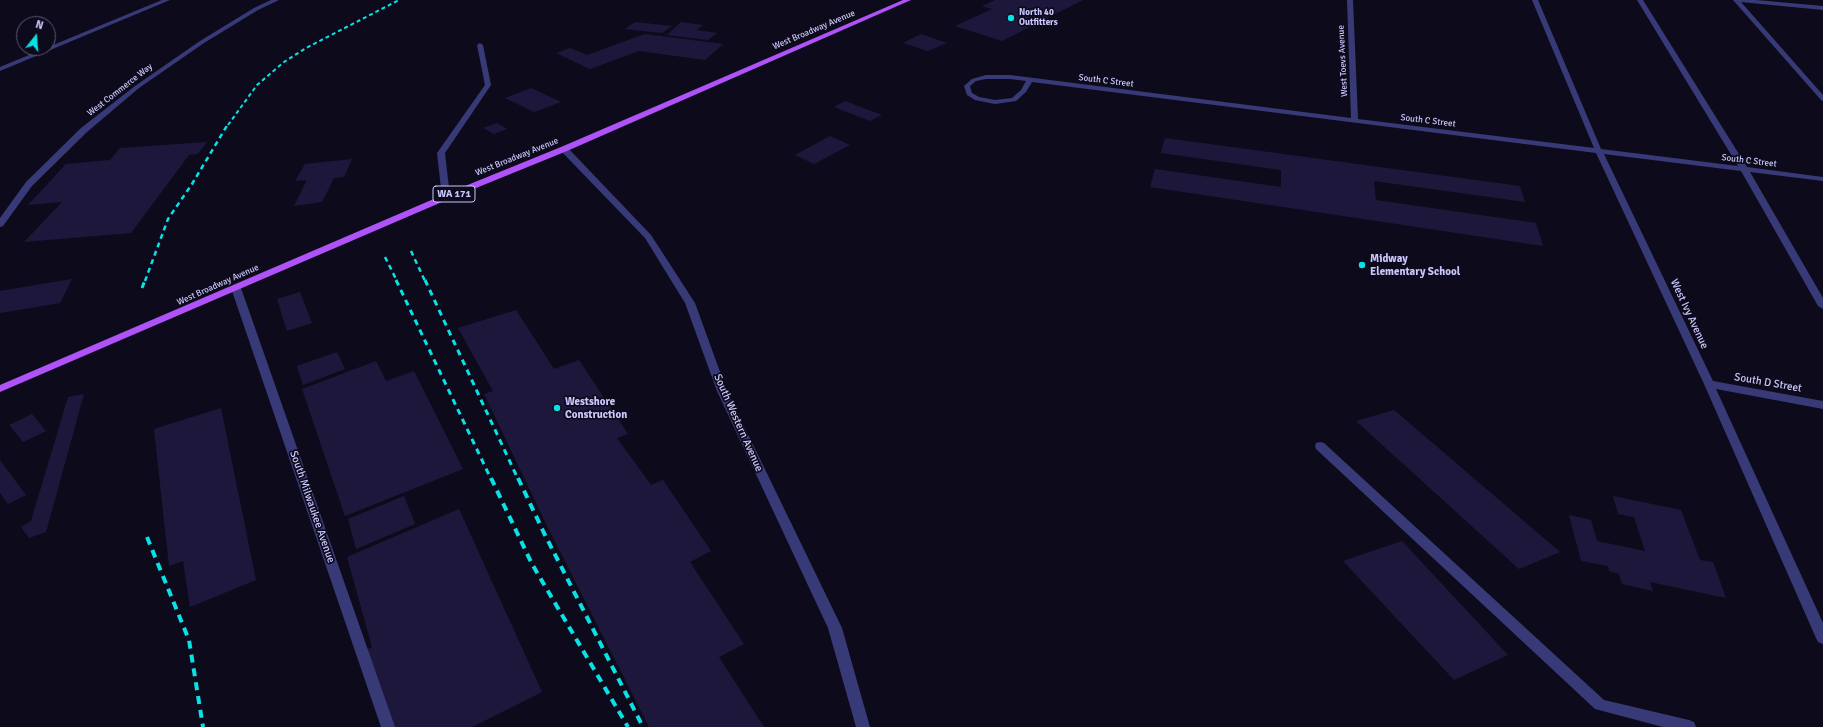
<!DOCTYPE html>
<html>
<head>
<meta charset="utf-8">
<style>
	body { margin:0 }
	#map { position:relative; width:1823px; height:727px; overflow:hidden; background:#0d0b1b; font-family:Signika,sans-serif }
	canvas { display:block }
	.north { position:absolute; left:16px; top:16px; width:40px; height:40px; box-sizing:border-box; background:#0d0b1b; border:1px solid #595675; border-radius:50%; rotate:17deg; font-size:11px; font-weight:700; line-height:16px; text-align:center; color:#cac7fd }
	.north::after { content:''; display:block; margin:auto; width:14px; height:18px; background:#09e1e7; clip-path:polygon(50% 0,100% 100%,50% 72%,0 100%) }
</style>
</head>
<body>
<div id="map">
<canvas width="1823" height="727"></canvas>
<div class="north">N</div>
</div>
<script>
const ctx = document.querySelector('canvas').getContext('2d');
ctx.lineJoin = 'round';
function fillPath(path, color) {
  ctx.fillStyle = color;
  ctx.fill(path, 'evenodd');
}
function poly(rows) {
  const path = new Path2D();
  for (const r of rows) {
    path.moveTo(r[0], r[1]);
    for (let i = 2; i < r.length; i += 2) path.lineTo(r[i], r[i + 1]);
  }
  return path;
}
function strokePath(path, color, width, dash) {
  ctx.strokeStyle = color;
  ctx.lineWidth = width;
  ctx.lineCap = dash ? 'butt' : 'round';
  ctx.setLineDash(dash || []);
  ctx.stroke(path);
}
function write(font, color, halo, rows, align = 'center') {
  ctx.font = font + ' Signika,sans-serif';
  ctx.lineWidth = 3.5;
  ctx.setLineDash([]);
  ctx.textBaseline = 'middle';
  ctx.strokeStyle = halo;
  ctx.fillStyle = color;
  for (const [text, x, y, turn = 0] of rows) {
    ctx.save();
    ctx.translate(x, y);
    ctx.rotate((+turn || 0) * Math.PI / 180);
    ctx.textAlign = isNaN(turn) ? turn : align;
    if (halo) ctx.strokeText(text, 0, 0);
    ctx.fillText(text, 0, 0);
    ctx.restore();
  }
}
fillPath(poly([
	[995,0,1083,0,1002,41,955,26,992,9,982,6],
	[635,22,672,26,662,33,625,29],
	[681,22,703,25,696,30,717,33,708,40,667,35],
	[645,34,723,44,705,60,639,51,590,69,556,53,570,48,587,55],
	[921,34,947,43,928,51,903,43],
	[531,88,561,102,534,112,505,98],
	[845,101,882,115,870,121,834,107],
	[497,123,507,129,494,134,483,128],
	[830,136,850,145,814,164,795,155],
	[1165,138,1520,186,1525,202,1374,181,1376,200,1536,223,1543,246,1150,187,1155,169,1281,187,1281,170,1161,153],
	[207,142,198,154,189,155,131,233,24,242,62,202,28,205,66,164,110,160,120,148],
	[352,159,344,177,334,178,322,202,294,206,307,180,295,181,305,164],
	[72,279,60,303,0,313,0,291],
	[300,292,312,323,287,331,277,299],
	[516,310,554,369,579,360,628,434,617,438,651,485,663,480,711,551,690,562,744,644,719,657,764,727,649,727,548,528,484,394,493,391,458,328],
	[337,352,345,369,303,385,297,366],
	[376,361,386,381,414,371,463,469,345,516,302,389],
	[84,394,46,532,29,538,21,527,31,521,68,397],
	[221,408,256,580,190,607,183,561,169,566,154,429],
	[1394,410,1560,552,1519,569,1356,421],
	[32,414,46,431,23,442,9,425],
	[0,460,26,495,8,504,0,493],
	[404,496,415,524,356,549,348,519],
	[1613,496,1681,510,1700,560,1713,562,1726,598,1650,582,1653,591,1622,584,1619,574,1609,571,1608,566,1581,561,1569,515,1591,520,1597,541,1645,551,1634,517,1618,514],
	[459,509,542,692,472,727,390,727,366,650,372,647,347,557],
	[1402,541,1508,655,1454,680,1343,561]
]), '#1d183b');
fillPath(poly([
	[162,0,170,0,0,71,0,67,162,0],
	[271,0,279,0,258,10,204,43,139,88,87,132,32,186,3,226,0,227,0,218,26,182,81,128,135,86,200,41,254,8,271,0],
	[1347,0,1353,0,1358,119,1594,148,1532,0,1538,0,1601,149,1738,166,1637,0,1643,0,1747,167,1823,177,1823,181,1750,172,1823,298,1823,309,1818,306,1741,171,1604,154,1713,381,1823,401,1823,409,1716,389,1823,623,1823,644,1818,642,1816,638,1704,384,1596,153,1032,82,1026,92,1016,101,995,104,975,100,967,95,964,86,972,79,986,75,1010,75,1351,118,1347,0],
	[986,79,1010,79,1026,81,1021,90,1012,98,995,100,979,97,972,93,970,86,976,81,986,79],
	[1733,0,1756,0,1823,6,1823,10,1741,2,1823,95,1823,101,1821,100,1733,0],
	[480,43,483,45,491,85,445,153,450,197,446,199,442,197,437,153,485,85,477,45,480,43],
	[561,147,567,147,651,235,695,303,727,391,842,628,870,727,856,727,828,628,717,391,685,303,645,238,561,151,561,147],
	[236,285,241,288,395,727,381,727,231,288,236,285],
	[1320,442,1324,443,1604,700,1689,720,1694,722,1696,727,1663,727,1595,709,1316,449,1315,446,1316,443,1320,442]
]), '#383a78');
fillPath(poly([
	[903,0,911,0,567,151,449,199,0,392,0,385,443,195,561,147,903,0]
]), '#af53f9');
strokePath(poly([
	[228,125,257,85,284,62,306,48,399,0]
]), '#09e1e7', 2, [4, 3]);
strokePath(poly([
	[411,251,425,281],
	[385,257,397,281],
	[145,281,168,219,192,184,228,124]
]), '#09e1e7', 2.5, [5, 4]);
strokePath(poly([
	[396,280,491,479],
	[425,280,518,479],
	[142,288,145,280]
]), '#09e1e7', 3, [6, 5]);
strokePath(poly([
	[491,478,532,564,628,727],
	[518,478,544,533,643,727],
	[147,537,189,640,203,727]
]), '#09e1e7', 4, [8, 6]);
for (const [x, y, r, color] of [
	[1011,18,4,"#09e1e7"],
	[1362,265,4,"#09e1e7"],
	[557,408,4,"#09e1e7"]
]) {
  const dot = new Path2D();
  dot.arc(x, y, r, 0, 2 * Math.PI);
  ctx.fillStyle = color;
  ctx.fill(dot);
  strokePath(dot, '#0d0b1b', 1.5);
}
write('bold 9px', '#cac7fd', '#0d0b1b', [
	["North 40",1019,13],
	["Outfitters",1019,23]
], 'left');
write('9px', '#cac7fd', '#0d0b1b', [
	["West Broadway Avenue",814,30,-23],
	["West Toevs Avenue",1343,61,-93],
	["South C Street",1106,81,7],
	["West Commerce Way",120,90,-38],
	["South C Street",1428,121,7],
	["West Broadway Avenue",517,157,-22],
	["South C Street",1749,161,7],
	["West Broadway Avenue",218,285,-24]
]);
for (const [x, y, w] of [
	[454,194,42]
]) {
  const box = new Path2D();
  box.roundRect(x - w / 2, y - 8, w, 16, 3);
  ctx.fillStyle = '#0d0b1b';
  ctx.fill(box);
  strokePath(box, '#cac7fd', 1);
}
write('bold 10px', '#cac7fd', null, [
	["WA 171",454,194]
]);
write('bold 11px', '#cac7fd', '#0d0b1b', [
	["Midway",1370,259],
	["Elementary School",1370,272],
	["Westshore",565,402],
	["Construction",565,415]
], 'left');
write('11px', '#cac7fd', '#0d0b1b', [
	["West Ivy Avenue",1689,314,65],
	["South D Street",1768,383,10],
	["South Western Avenue",738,423,66],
	["South Milwaukee Avenue",312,507,71]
]);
</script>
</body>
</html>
